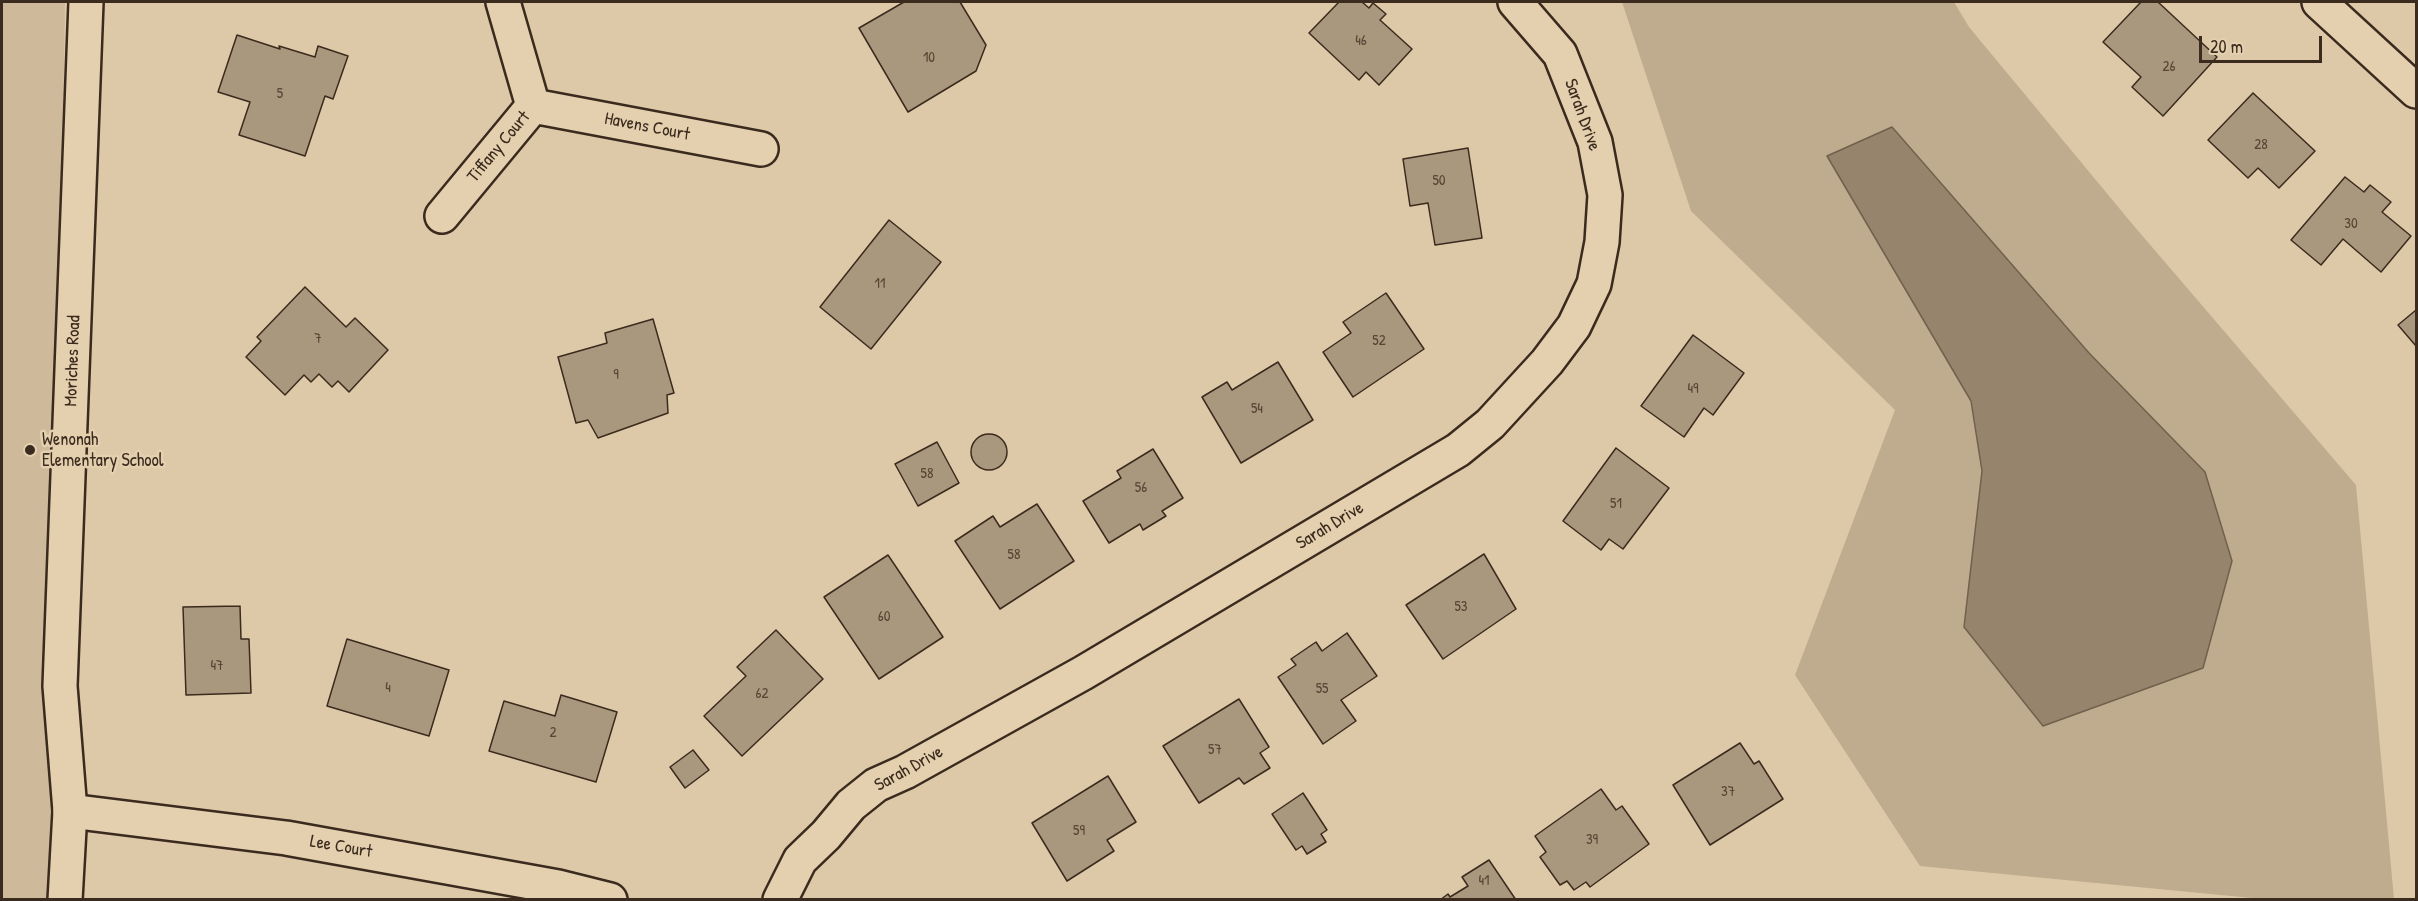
<!DOCTYPE html>
<html>
<head>
<meta charset="utf-8">
<style>
	body { margin:0 }
	#map { position:relative; width:2418px; height:901px; overflow:hidden; background:#ddc9a8; font-family:"Patrick Hand",sans-serif }
	canvas { display:block }
	.frame { position:absolute; inset:0; border:3px solid #3b2a1e; pointer-events:none }
	.scale { position:absolute; left:2199px; top:36px; width:123px; height:27px; box-sizing:border-box; border:3px solid #3b2a1e; border-top:0; padding-left:8px; font-size:18px; line-height:21px; white-space:nowrap; color:#3b2a1e; -webkit-text-stroke:4px #e4d0ae; paint-order:stroke }
</style>
</head>
<body>
<div id="map">
<canvas width="2418" height="901"></canvas>
<div class="frame"></div>
<div class="scale">20 m</div>
</div>
<script>
const ctx = document.querySelector('canvas').getContext('2d');
ctx.lineJoin = 'round';
function fillPath(path, color) {
  ctx.fillStyle = color;
  ctx.fill(path, 'evenodd');
}
function poly(rows) {
  const path = new Path2D();
  for (const r of rows) {
    if (r.length === 3) {
      path.moveTo(r[0] + r[2], r[1]);
      path.arc(r[0], r[1], r[2], 0, 2 * Math.PI);
      continue;
    }
    path.moveTo(r[0], r[1]);
    for (let i = 2; i < r.length; i += 2) path.lineTo(r[i], r[i + 1]);
  }
  return path;
}
function strokePath(path, color, width, dash) {
  ctx.strokeStyle = color;
  ctx.lineWidth = width;
  ctx.lineCap = dash ? 'butt' : 'round';
  ctx.setLineDash(dash || []);
  ctx.stroke(path);
}
function write(font, color, halo, rows, align = 'center') {
  ctx.font = font + ' "Patrick Hand",sans-serif';
  ctx.lineWidth = 5;
  ctx.setLineDash([]);
  ctx.textBaseline = 'middle';
  ctx.strokeStyle = halo;
  ctx.fillStyle = color;
  for (const [text, x, y, turn = 0] of rows) {
    ctx.save();
    ctx.translate(x, y);
    ctx.rotate((+turn || 0) * Math.PI / 180);
    ctx.textAlign = isNaN(turn) ? turn : align;
    if (halo) ctx.strokeText(text, 0, 0);
    ctx.fillText(text, 0, 0);
    ctx.restore();
  }
}
fillPath(poly([
	[2,2,65,2,51,899,2,900]
]), '#ceba9b');
fillPath(poly([
	[1622,2,1954,2,1969,27,2134,226,2356,485,2394,899,2262,899,1920,866,1795,675,1895,410,1691,211],
	[1892,127,2089,353,2205,472,2043,725,1964,627,1982,471,1971,401,1828,156]
]), '#bfac8f');
const water = poly([
	[1892,127,2089,353,2205,472,2232,561,2203,668,2043,726,1964,627,1982,471,1971,401,1827,156,1892,127]
]);
fillPath(water, '#96846c');
strokePath(water, '#72604d', 1.5);
const building = poly([
	[904,2,960,2,986,45,976,71,908,112,859,28,904,2],
	[1339,2,1362,2,1369,8,1373,3,1386,14,1380,20,1412,49,1379,85,1366,72,1359,80,1309,33,1339,2],
	[2141,2,2158,2,2217,57,2163,116,2132,87,2141,77,2103,42,2141,2],
	[237,35,280,49,279,46,315,57,318,46,348,56,333,99,325,96,305,156,239,135,250,102,218,92,237,35],
	[2253,93,2315,151,2279,188,2258,168,2248,178,2208,140,2253,93],
	[1468,148,1482,238,1435,245,1428,203,1410,206,1403,159,1468,148],
	[2345,177,2364,192,2370,185,2391,202,2382,212,2411,236,2381,272,2343,239,2321,265,2291,240,2345,177],
	[889,220,941,262,871,349,820,307,889,220],
	[305,287,346,327,355,318,388,350,349,392,338,381,332,387,319,374,311,382,304,375,285,395,246,357,261,341,257,337,305,287],
	[1386,293,1424,349,1353,397,1323,352,1351,333,1343,322,1386,293],
	[2416,310,2416,346,2398,325,2416,310],
	[653,319,674,393,667,395,668,413,598,438,588,420,576,423,558,357,607,343,605,333,653,319],
	[1693,335,1744,373,1713,415,1704,408,1684,437,1641,406,1693,335],
	[1278,362,1313,420,1241,463,1202,397,1227,382,1232,390,1278,362],
	[989,452,18],
	[937,442,959,483,918,506,895,464,937,442],
	[1616,448,1669,488,1623,549,1609,539,1601,550,1563,521,1616,448],
	[1153,449,1183,498,1162,511,1166,516,1143,530,1140,524,1109,543,1083,501,1121,478,1117,471,1153,449],
	[1037,504,1074,561,1000,609,955,541,993,516,1000,527,1037,504],
	[1484,554,1516,609,1443,659,1406,605,1484,554],
	[888,555,943,637,879,679,824,597,888,555],
	[240,606,241,639,249,639,251,693,186,695,183,607,240,606],
	[776,630,823,679,742,756,704,716,746,676,737,667,776,630],
	[1347,633,1377,676,1341,700,1356,721,1323,744,1278,677,1296,665,1291,659,1316,642,1322,651,1347,633],
	[347,639,449,670,429,736,327,706,347,639],
	[561,695,617,712,596,782,489,751,504,701,555,716,561,695],
	[1239,699,1269,747,1260,753,1270,768,1244,784,1239,778,1199,803,1163,746,1239,699],
	[1740,743,1754,764,1759,761,1783,799,1710,845,1673,785,1740,743],
	[693,750,709,770,685,788,670,767,693,750],
	[1108,776,1136,822,1107,840,1114,851,1067,881,1032,823,1108,776],
	[1601,789,1616,810,1622,806,1649,844,1590,887,1586,882,1574,890,1567,881,1560,885,1540,857,1546,852,1535,836,1601,789],
	[1303,793,1327,830,1321,834,1326,842,1307,854,1302,846,1296,850,1272,814,1303,793],
	[1489,860,1516,900,1440,900,1448,894,1450,897,1468,886,1462,877,1489,860]
]);
fillPath(building, '#aa987e');
strokePath(building, '#3b2a1e', 1.5);
const minor = poly([
	[2319,2,2416,91],
	[533,106,761,149],
	[442,216,533,106,503,2],
	[70,811,286,838,558,887,610,900],
	[780,900,800,860,826,835,851,805,876,785,905,772,1083,673,1458,450,1490,424,1547,362,1574,326,1594,284,1602,242,1605,195,1595,142,1560,54,1515,2]
]);
const tertiary = poly([
	[65,900,70,811,60,686,86,2]
]);
strokePath(minor, '#3b2a1e', 38);
strokePath(tertiary, '#3b2a1e', 38);
strokePath(minor, '#e4d0ae', 33);
strokePath(tertiary, '#e4d0ae', 33);
for (const [x, y, r, color] of [
	[30,450,6,"#3b2a1e"]
]) {
  const dot = new Path2D();
  dot.arc(x, y, r, 0, 2 * Math.PI);
  ctx.fillStyle = color;
  ctx.fill(dot);
  strokePath(dot, '#e4d0ae', 2);
}
write('15px', '#574636', null, [
	["46",1361,41],
	["10",929,58],
	["26",2169,67],
	["5",280,94],
	["28",2261,145],
	["50",1439,181],
	["30",2351,224],
	["11",880,284],
	["7",318,339],
	["52",1379,341],
	["9",616,375],
	["49",1693,389],
	["54",1257,409],
	["58",927,474],
	["56",1141,488],
	["51",1616,504],
	["58",1014,555],
	["53",1461,607],
	["60",884,617],
	["47",217,666],
	["4",388,688],
	["55",1322,689],
	["62",762,694],
	["2",553,733],
	["57",1215,750],
	["37",1728,792],
	["59",1079,831],
	["39",1592,840],
	["41",1484,881]
]);
write('18px', '#3b2a1e', '#e4d0ae', [
	["Sarah Drive",1582,115,70],
	["Havens Court",647,127,11],
	["Tiffany Court",499,147,-50],
	["Moriches Road",73,361,-88],
	["Sarah Drive",1330,526,-31],
	["Sarah Drive",909,769,-29],
	["Lee Court",341,847,10]
]);
write('18px', '#3b2a1e', '#e4d0ae', [
	["Wenonah",42,440],
	["Elementary School",42,461]
], 'left');
</script>
</body>
</html>
